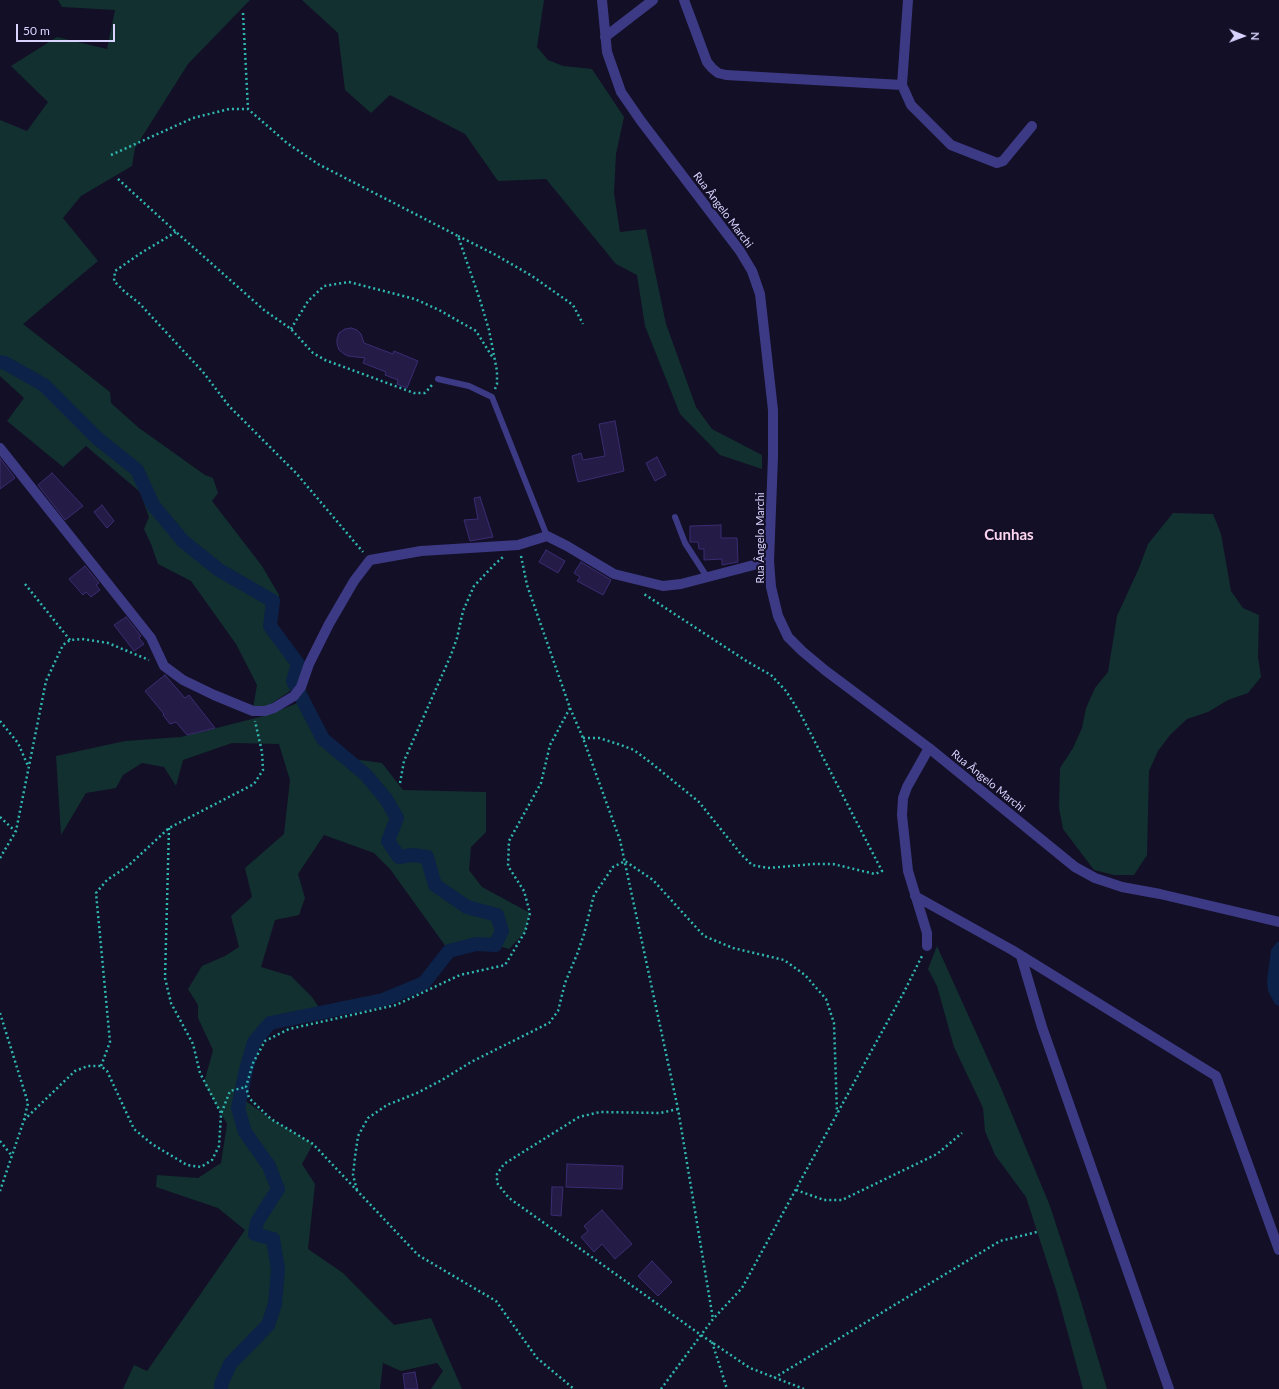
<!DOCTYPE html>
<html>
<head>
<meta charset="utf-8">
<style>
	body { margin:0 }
	#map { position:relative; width:1279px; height:1389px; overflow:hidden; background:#130f26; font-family:Lato,sans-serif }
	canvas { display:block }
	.north { position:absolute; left:1223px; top:16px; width:40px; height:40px; -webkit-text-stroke:3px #130f26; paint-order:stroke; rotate:91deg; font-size:11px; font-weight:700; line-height:16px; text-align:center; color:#d9d4ff }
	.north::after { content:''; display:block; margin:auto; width:14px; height:18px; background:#d9d4ff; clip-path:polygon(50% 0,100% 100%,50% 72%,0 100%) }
	.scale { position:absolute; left:16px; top:24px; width:99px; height:18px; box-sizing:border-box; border:2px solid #d9d4ff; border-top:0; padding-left:5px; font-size:12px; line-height:14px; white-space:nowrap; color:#d9d4ff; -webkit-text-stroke:3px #130f26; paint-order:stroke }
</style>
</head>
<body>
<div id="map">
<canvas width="1279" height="1389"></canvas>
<div class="north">N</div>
<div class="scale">50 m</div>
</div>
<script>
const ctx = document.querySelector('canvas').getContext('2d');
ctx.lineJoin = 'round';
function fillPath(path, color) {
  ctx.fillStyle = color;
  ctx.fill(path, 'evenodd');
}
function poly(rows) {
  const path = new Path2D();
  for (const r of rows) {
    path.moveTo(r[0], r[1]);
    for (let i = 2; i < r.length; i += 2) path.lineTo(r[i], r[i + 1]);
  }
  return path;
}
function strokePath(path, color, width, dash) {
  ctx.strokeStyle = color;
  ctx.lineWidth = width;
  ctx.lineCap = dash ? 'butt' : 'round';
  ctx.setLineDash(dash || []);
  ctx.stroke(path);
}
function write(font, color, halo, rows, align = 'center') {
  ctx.font = font + ' Lato,sans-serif';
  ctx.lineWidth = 4;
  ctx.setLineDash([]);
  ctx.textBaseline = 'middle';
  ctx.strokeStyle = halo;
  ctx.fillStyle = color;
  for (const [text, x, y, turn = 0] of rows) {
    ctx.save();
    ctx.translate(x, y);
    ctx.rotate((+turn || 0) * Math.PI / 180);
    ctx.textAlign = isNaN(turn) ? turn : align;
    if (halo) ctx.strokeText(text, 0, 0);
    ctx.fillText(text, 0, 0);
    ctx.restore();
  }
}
fillPath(poly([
	[58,0,250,0,188,64,135,148,132,166,81,196,63,218,98,261,23,324,110,392,111,403,139,428,205,475,213,478,218,493,212,501,262,566,279,595,276,625,308,668,296,687,268,706,253,708,257,685,236,644,191,581,158,564,151,544,144,529,149,517,140,492,86,446,63,467,7,421,24,398,0,376,0,120,27,131,48,102,11,66,57,37,107,49,115,10,62,7],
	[302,0,544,0,537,47,548,60,563,66,592,69,624,117,616,154,614,193,620,232,646,229,666,324,696,407,712,429,762,455,762,469,720,455,680,414,645,326,637,275,616,264,546,179,498,181,465,134,390,95,371,113,345,90,338,33],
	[1173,513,1213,514,1221,534,1231,591,1243,608,1259,615,1258,657,1261,677,1248,693,1228,700,1208,712,1187,719,1170,735,1158,751,1149,771,1147,855,1134,875,1114,875,1094,870,1063,829,1059,808,1060,768,1073,748,1082,728,1086,708,1095,688,1108,672,1117,616,1139,568,1148,544],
	[303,701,323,739,346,758,382,763,403,790,486,792,486,832,471,847,469,870,482,887,530,913,525,932,509,949,495,945,476,944,449,951,390,869,374,853,324,835,298,874,305,898,299,915,275,920,261,967,291,976,312,997,322,1012,270,1023,254,1043,246,1070,240,1097,271,1119,313,1144,302,1164,315,1184,308,1249,343,1273,394,1325,431,1318,462,1389,431,1389,443,1371,437,1363,401,1371,383,1363,380,1389,123,1389,134,1365,147,1371,245,1230,218,1208,156,1187,157,1175,198,1178,221,1163,227,1124,204,1083,213,1050,198,1018,198,1005,188,989,202,966,225,956,239,947,231,916,252,897,245,868,284,834,290,780,279,744,232,743,183,760,176,786,164,767,142,763,123,775,116,788,86,793,61,835,56,756,125,741,181,737,264,716],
	[937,946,1001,1088,1050,1206,1079,1295,1107,1389,1083,1389,1057,1293,1026,1197,995,1155,985,1131,983,1108,954,1047,937,986,928,969]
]), '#12302f');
fillPath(poly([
	[1277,942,1279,942,1279,1006,1275,1004,1268,991,1267,981,1271,950]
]), '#0c2248');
strokePath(poly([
	[0,362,5,363,44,385,98,439,137,470,153,505,183,541,219,570,273,601,270,626,298,664,293,681,323,739,366,775,386,799,397,818,388,841,399,857,413,855,427,857,435,885,467,907,497,915,502,931,495,945,476,944,449,951,424,983,383,1000,270,1023,254,1042,246,1070,238,1108,245,1132,269,1166,278,1189,257,1222,255,1234,273,1239,278,1269,275,1304,268,1325,230,1364,221,1385,221,1389]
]), '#0c2248', 14);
const building = poly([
	[351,328,357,330,361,334,364,343,393,354,394,351,418,361,407,388,397,384,398,380,385,375,386,372,363,363,365,358,348,356,344,354,339,350,337,344,337,339,339,333,345,329,351,328],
	[615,421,624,471,578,482,572,456,581,453,583,460,605,456,599,424,615,421],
	[657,457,666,475,655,481,646,463,657,457],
	[0,458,15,478,0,489,0,458],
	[52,473,83,506,65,520,38,485,52,473],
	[480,497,493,537,470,541,464,520,478,519,474,498,480,497],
	[102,505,114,521,107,528,94,512,102,505],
	[721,525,721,538,737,538,738,562,722,565,722,559,704,560,704,549,699,549,698,542,690,542,690,526,721,525],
	[546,550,565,561,558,573,539,562,546,550],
	[581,562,611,580,603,595,577,581,580,577,574,573,581,562],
	[85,566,99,583,96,585,100,590,91,597,86,592,83,595,69,579,85,566],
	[126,617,141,636,139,638,144,644,134,651,114,625,126,617],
	[165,675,185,698,189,695,215,728,187,735,176,722,170,724,163,715,164,714,145,691,165,675],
	[567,1164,623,1166,622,1189,566,1187,567,1164],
	[552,1187,563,1187,561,1216,551,1215,552,1187],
	[602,1210,632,1244,615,1259,602,1244,594,1252,581,1237,588,1231,584,1226,602,1210],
	[652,1261,672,1282,658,1296,638,1276,652,1261],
	[415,1372,418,1389,405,1389,403,1374,415,1372]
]);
fillPath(building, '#241b47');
strokePath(building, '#3b2d73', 1);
strokePath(poly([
	[243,13,248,109],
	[111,155,193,118,229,109,248,109,287,143,318,164,458,236,480,300,489,330,497,371,497,384,495,389],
	[118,179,176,232,264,310,291,329,313,353,325,360,414,393,425,393,432,385],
	[176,232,141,253,115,271,114,281,125,292,139,303,203,372,229,406,296,473,363,552],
	[458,236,494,254,532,276,573,305,583,324],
	[291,329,308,301,324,286,349,282,415,299,439,310,476,331,493,358],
	[521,556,527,585,570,708,583,738,620,840,678,1109,713,1319],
	[25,584,70,640],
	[570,708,550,745,541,783,509,841,508,866,524,891,530,913,525,932,505,965,460,975,396,1005,289,1029,265,1041,253,1063,246,1087,249,1098,271,1119,313,1144,418,1255,496,1301,537,1358,574,1389],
	[0,721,18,743,28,766],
	[583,738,599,738,618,744,634,750,650,762,699,802,740,853,752,865,768,868,814,864,833,864,875,874,882,871,800,713,786,691,771,675,748,662,644,594],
	[400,783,404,761,451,655,457,638,463,611,474,586,494,565,503,557],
	[0,817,15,831],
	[169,828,165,978,171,1003,193,1044,200,1073,221,1113],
	[0,858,16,831,46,681,63,645,70,640,82,639,108,643,149,660],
	[0,1013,28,1103,24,1120,0,1191],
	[101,1066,110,1042,96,893,107,880,128,866,169,828,254,784,263,770,262,752,255,721],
	[678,1109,660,1113,600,1112,579,1117,504,1164,497,1174,497,1183,509,1198,701,1335,750,1368,804,1389],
	[24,1120,75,1071,88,1066,101,1066,107,1071,134,1129,152,1144,187,1165,201,1167,212,1160,219,1146,221,1114,230,1091,246,1087],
	[0,1141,12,1156],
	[357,1190,353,1175,355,1157,358,1136,368,1118,387,1105,417,1093,442,1080,471,1062,549,1023,558,1011,565,983,578,952,584,934,594,895,613,867,625,861,653,880,704,936,733,948,784,960,805,975,826,999,834,1023,837,1113],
	[796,1190,824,1200,842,1200,937,1154,962,1133],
	[712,1342,727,1389],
	[774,1378,1000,1241,1037,1232],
	[661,1389,713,1319,742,1288,873,1048,904,992,922,956]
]), '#2fb8b0', 2.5, [2, 3]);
strokePath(poly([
	[438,379,469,386,492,397,547,536],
	[675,517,685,543,707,577]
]), '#3d3a85', 6);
strokePath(poly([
	[602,0,607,52,621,92,641,121,740,251,752,271,760,294,773,410,773,457,769,561,771,587,778,616,788,637,802,651,826,671,929,748,1075,867,1095,878,1122,887,1160,894,1279,922],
	[684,0,707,62,712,68,718,73,726,75,902,85,911,105,951,145,997,163,1003,161,1032,126],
	[605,37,653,0],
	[902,85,908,0],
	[0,448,151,638,164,666,183,680,214,695,253,711,265,711,274,708,294,696,301,687,309,664,329,624,354,581,370,560,421,551,518,545,547,536,567,546,614,574,663,586,681,584,769,561],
	[915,896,1012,950,1216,1076,1279,1250],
	[927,946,927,933,908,871,902,815,903,798,907,787,929,748],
	[1021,956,1042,1027,1169,1389]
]), '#3d3a85', 10);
write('11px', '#d9d4ff', '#130f26', [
	["Rua Ângelo Marchi",723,210,53],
	["Rua Ângelo Marchi",760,538,-90],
	["Rua Ângelo Marchi",988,781,39]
]);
write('bold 15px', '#ffd6f0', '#130f26', [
	["Cunhas",1009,535]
]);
</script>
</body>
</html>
